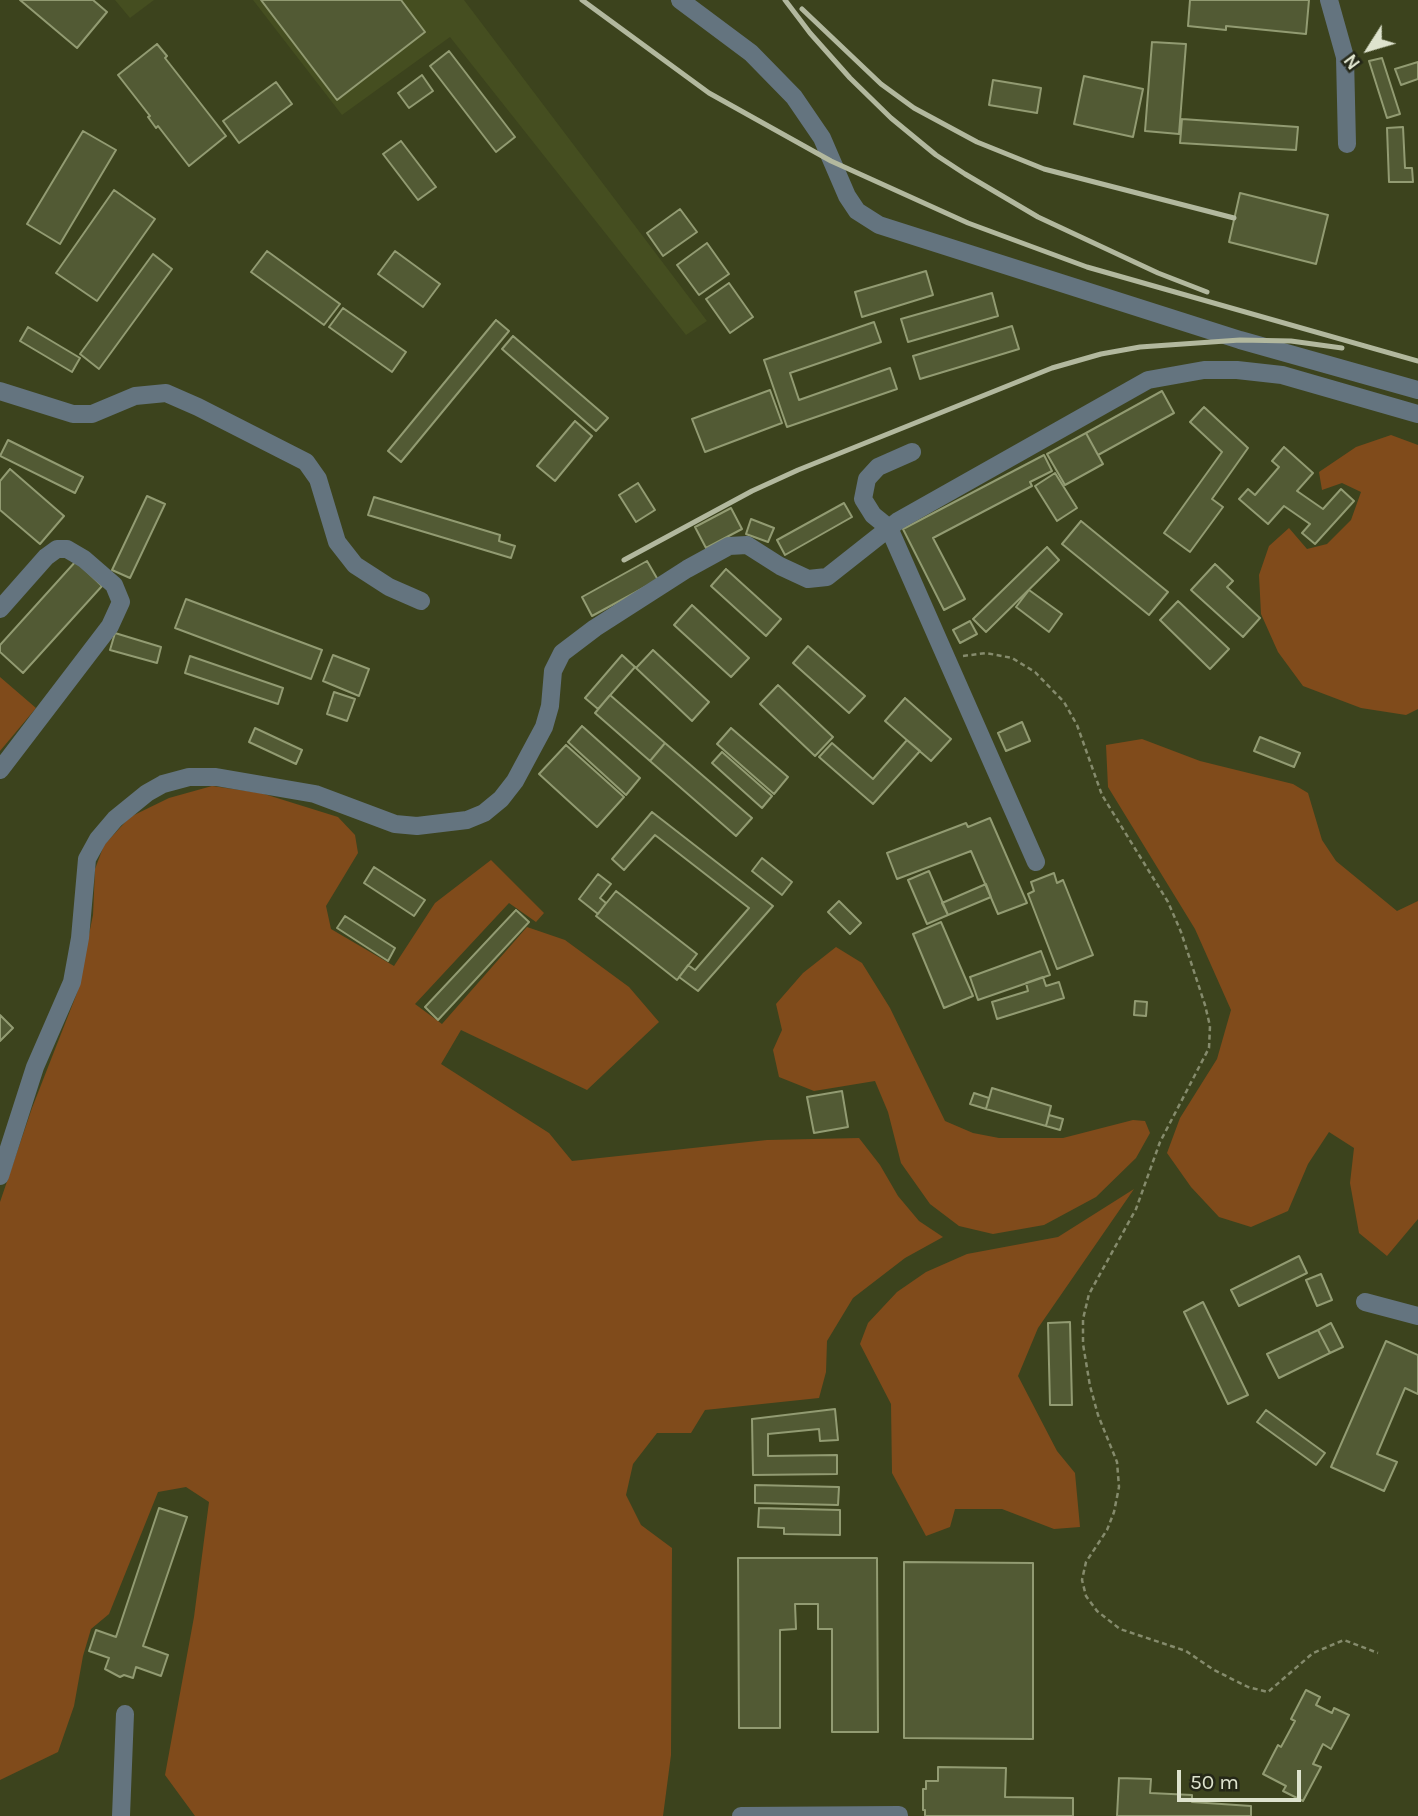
<!DOCTYPE html>
<html>
<head>
<meta charset="utf-8">
<style>
	body { margin:0 }
	#map { position:relative; width:1418px; height:1816px; overflow:hidden; background:#3c431d; font-family:Karla,sans-serif }
	canvas { display:block }
	.north { position:absolute; left:1334px; top:14px; width:70px; height:70px; -webkit-text-stroke:5px #242717; paint-order:stroke; rotate:233deg; font-size:19px; font-weight:700; line-height:28px; text-align:center; color:#dee3ce }
	.north::after { content:''; display:block; margin:auto; width:24px; height:32px; background:#dee3ce; clip-path:polygon(50% 0,100% 100%,50% 72%,0 100%) }
	.scale { position:absolute; left:1177px; top:1770px; width:124px; height:32px; box-sizing:border-box; border:4px solid #dee3ce; border-top:0; padding-left:9px; font-size:21px; line-height:24px; white-space:nowrap; color:#dee3ce; -webkit-text-stroke:5px #242717; paint-order:stroke }
</style>
</head>
<body>
<div id="map">
<canvas width="1418" height="1816"></canvas>
<div class="north">N</div>
<div class="scale">50 m</div>
</div>
<script>
const ctx = document.querySelector('canvas').getContext('2d');
ctx.lineJoin = 'round';
function fillPath(path, color) {
  ctx.fillStyle = color;
  ctx.fill(path, 'evenodd');
}
function poly(rows) {
  const path = new Path2D();
  for (const r of rows) {
    path.moveTo(r[0], r[1]);
    for (let i = 2; i < r.length; i += 2) path.lineTo(r[i], r[i + 1]);
  }
  return path;
}
function strokePath(path, color, width, dash) {
  ctx.strokeStyle = color;
  ctx.lineWidth = width;
  ctx.lineCap = dash ? 'butt' : 'round';
  ctx.setLineDash(dash || []);
  ctx.stroke(path);
}
fillPath(poly([
	[115,0,154,0,130,18],
	[253,0,464,0,707,321,686,335,450,37,342,115]
]), '#454e20');
fillPath(poly([
	[1391,435,1418,445,1418,709,1406,715,1361,708,1303,686,1278,652,1261,614,1259,575,1269,546,1289,528,1307,549,1327,544,1351,520,1361,492,1342,483,1322,490,1319,472,1356,447],
	[0,677,36,708,0,751],
	[1142,739,1200,761,1293,784,1308,793,1322,840,1336,861,1397,911,1418,901,1418,1219,1387,1256,1359,1233,1350,1183,1354,1148,1329,1132,1308,1164,1288,1211,1251,1227,1219,1217,1191,1187,1167,1153,1180,1118,1217,1059,1231,1010,1195,929,1108,787,1106,745],
	[212,786,261,793,338,817,355,835,358,853,326,906,331,929,394,966,435,903,491,860,544,913,536,922,509,903,415,1004,442,1024,527,927,565,940,629,987,659,1022,587,1090,461,1030,441,1064,549,1133,572,1161,767,1140,859,1138,880,1165,898,1196,919,1221,943,1237,905,1258,853,1298,827,1341,826,1372,819,1398,705,1410,691,1433,657,1433,633,1464,626,1495,641,1525,672,1548,671,1755,663,1816,195,1816,165,1775,194,1617,209,1502,186,1487,158,1492,109,1614,91,1629,83,1656,74,1706,58,1752,0,1780,0,1202,32,1108,77,993,93,915,95,869,104,845,130,817,169,798],
	[836,947,862,963,890,1008,945,1121,973,1133,999,1138,1063,1138,1133,1120,1145,1121,1150,1133,1136,1158,1096,1197,1044,1225,993,1234,959,1226,930,1204,901,1163,888,1112,875,1081,814,1091,779,1077,773,1050,782,1030,776,1004,803,973],
	[1134,1189,1038,1328,1018,1376,1057,1451,1075,1473,1080,1527,1054,1529,1002,1509,955,1509,950,1527,926,1536,892,1473,891,1404,860,1344,868,1323,897,1292,926,1272,967,1254,1058,1237]
]), '#804b1b');
const building = poly([
	[20,0,93,0,107,12,77,48,20,0],
	[261,0,401,0,425,32,337,100,261,0],
	[1190,0,1309,0,1306,34,1226,26,1226,30,1188,26,1190,0],
	[1152,42,1186,44,1179,134,1145,131,1152,42],
	[157,44,167,56,165,58,226,136,189,166,158,126,156,128,148,117,150,116,118,75,157,44],
	[449,51,515,137,496,152,430,66,449,51],
	[1382,58,1400,114,1387,118,1369,61,1382,58],
	[1418,62,1418,79,1401,85,1395,69,1418,62],
	[422,75,433,91,409,108,398,93,422,75],
	[1084,76,1143,89,1133,137,1074,124,1084,76],
	[993,80,1041,88,1037,113,989,105,993,80],
	[276,82,292,104,239,143,223,121,276,82],
	[1182,119,1298,127,1296,150,1180,143,1182,119],
	[1403,127,1405,168,1412,168,1413,182,1389,182,1387,128,1403,127],
	[83,131,116,150,60,244,27,224,83,131],
	[401,141,436,187,418,200,383,154,401,141],
	[114,190,155,219,97,301,56,273,114,190],
	[1240,193,1328,215,1316,264,1229,242,1240,193],
	[680,209,697,232,663,256,647,233,680,209],
	[707,243,729,274,699,295,677,265,707,243],
	[267,251,340,304,324,325,251,272,267,251],
	[395,251,440,284,423,307,378,274,395,251],
	[153,254,172,269,99,369,80,354,153,254],
	[926,271,933,295,862,317,855,292,926,271],
	[729,283,753,317,730,333,706,299,729,283],
	[992,293,998,316,908,342,901,319,992,293],
	[343,308,406,352,392,372,329,327,343,308],
	[496,320,509,331,401,462,388,451,496,320],
	[874,322,881,342,790,373,799,400,890,368,897,389,787,427,764,360,874,322],
	[1012,326,1019,349,920,379,913,356,1012,326],
	[28,327,80,358,72,372,20,341,28,327],
	[513,336,608,418,596,431,502,349,513,336],
	[770,390,782,423,705,452,692,419,770,390],
	[1162,391,1174,413,1098,455,1086,433,1162,391],
	[1204,407,1248,448,1212,499,1223,507,1190,552,1164,533,1222,452,1190,422,1204,407],
	[575,421,592,436,555,481,537,466,575,421],
	[1086,433,1103,464,1065,485,1047,454,1086,433],
	[8,440,83,477,75,493,0,456,8,440],
	[1284,447,1313,473,1297,491,1323,509,1341,489,1354,501,1315,544,1302,533,1310,524,1284,506,1268,524,1239,499,1248,489,1255,495,1279,467,1272,461,1284,447],
	[1044,455,1052,471,1030,482,1032,486,933,538,965,599,944,610,903,529,1044,455],
	[10,469,64,516,40,544,0,510,0,481,10,469],
	[1055,473,1077,508,1057,521,1035,486,1055,473],
	[638,483,655,510,636,522,619,495,638,483],
	[147,496,165,504,130,578,112,570,147,496],
	[374,497,500,535,499,541,515,546,511,558,368,515,374,497],
	[844,503,852,517,785,555,777,540,844,503],
	[731,508,742,529,706,548,695,527,731,508],
	[751,519,774,528,768,542,746,534,751,519],
	[1081,521,1168,592,1149,615,1062,544,1081,521],
	[1047,547,1059,560,986,632,973,619,1047,547],
	[76,561,102,586,23,673,0,652,0,645,76,561],
	[647,561,658,580,592,616,582,597,647,561],
	[1215,564,1233,581,1227,587,1260,618,1243,637,1191,590,1215,564],
	[726,569,781,619,766,636,711,586,726,569],
	[1029,590,1062,614,1049,632,1016,607,1029,590],
	[186,599,322,650,311,679,175,628,186,599],
	[1178,601,1229,649,1210,669,1160,620,1178,601],
	[692,605,749,658,731,677,674,625,692,605],
	[970,621,977,634,960,643,953,630,970,621],
	[115,633,161,647,157,663,110,650,115,633],
	[808,646,865,696,849,713,793,663,808,646],
	[653,650,709,702,692,721,636,668,653,650],
	[333,655,369,669,359,696,323,681,333,655],
	[622,655,635,667,598,709,585,698,622,655],
	[190,656,283,688,278,704,185,673,190,656],
	[778,685,833,737,815,756,760,704,778,685],
	[334,692,355,699,347,721,327,714,334,692],
	[610,695,665,743,650,761,595,713,610,695],
	[905,698,951,739,931,761,885,721,905,698],
	[1022,722,1030,741,1006,751,998,733,1022,722],
	[582,726,640,778,626,795,568,742,582,726],
	[255,728,302,750,296,764,249,742,255,728],
	[731,728,788,777,774,794,717,744,731,728],
	[1260,737,1300,753,1294,767,1254,751,1260,737],
	[907,740,920,751,873,804,819,757,832,743,873,779,907,740],
	[665,743,752,818,736,836,650,761,665,743],
	[566,745,624,797,597,827,539,774,566,745],
	[722,752,772,796,762,808,712,763,722,752],
	[652,812,773,906,698,991,679,977,688,965,695,970,749,908,655,835,624,870,612,859,652,812],
	[990,818,1027,903,998,914,971,851,897,879,887,853,966,823,968,827,990,818],
	[762,858,792,882,782,895,752,871,762,858],
	[374,867,425,900,414,916,364,883,374,867],
	[929,871,948,915,927,924,908,880,929,871],
	[1054,873,1057,883,1063,880,1093,955,1057,969,1028,894,1034,891,1031,882,1054,873],
	[598,874,611,884,600,898,606,903,598,914,579,899,598,874],
	[986,884,991,897,948,915,942,903,986,884],
	[616,891,697,954,677,980,596,916,616,891],
	[839,901,861,923,850,934,828,912,839,901],
	[516,910,529,922,438,1020,425,1007,516,910],
	[345,916,395,948,388,961,337,928,345,916],
	[941,922,973,996,944,1008,913,934,941,922],
	[1041,951,1050,975,978,1000,970,977,1041,951],
	[1043,977,1046,986,1059,982,1064,998,997,1019,992,1002,1028,991,1026,983,1043,977],
	[1135,1001,1147,1002,1146,1016,1134,1015,1135,1001],
	[0,1015,13,1028,0,1041,0,1015],
	[992,1088,1051,1106,1046,1126,986,1109,992,1088],
	[842,1091,848,1127,814,1133,807,1097,842,1091],
	[974,1093,989,1098,986,1109,970,1104,974,1093],
	[1049,1115,1063,1119,1060,1130,1046,1126,1049,1115],
	[1299,1256,1307,1273,1239,1306,1231,1290,1299,1256],
	[1321,1274,1332,1300,1317,1306,1306,1280,1321,1274],
	[1203,1302,1248,1395,1228,1404,1184,1312,1203,1302],
	[1070,1322,1072,1405,1050,1405,1048,1323,1070,1322],
	[1331,1323,1343,1347,1330,1353,1318,1330,1331,1323],
	[1318,1330,1330,1353,1279,1378,1267,1354,1318,1330],
	[1386,1341,1418,1355,1418,1394,1405,1388,1377,1454,1397,1462,1384,1491,1331,1467,1386,1341],
	[835,1409,838,1440,820,1441,819,1429,768,1434,768,1456,837,1455,837,1474,753,1475,752,1419,835,1409],
	[1266,1410,1325,1453,1316,1465,1257,1422,1266,1410],
	[755,1485,839,1487,838,1505,755,1503,755,1485],
	[159,1508,187,1517,143,1646,168,1655,161,1676,136,1667,133,1678,124,1675,120,1677,105,1669,109,1658,89,1651,96,1630,116,1637,159,1508],
	[759,1508,840,1510,840,1535,784,1534,784,1528,758,1527,759,1508],
	[738,1558,877,1558,878,1732,832,1732,832,1629,818,1629,818,1604,795,1604,796,1629,780,1630,780,1728,739,1728,738,1558],
	[904,1562,1033,1563,1033,1739,904,1738,904,1562],
	[1306,1690,1320,1697,1316,1705,1332,1713,1334,1708,1349,1715,1331,1749,1323,1744,1313,1764,1321,1767,1303,1801,1283,1791,1286,1786,1263,1774,1278,1745,1281,1747,1295,1721,1291,1719,1306,1690],
	[938,1767,1006,1768,1005,1797,1073,1798,1073,1816,925,1816,925,1810,923,1810,923,1789,926,1789,926,1781,938,1781,938,1767],
	[1119,1778,1151,1779,1150,1793,1192,1795,1192,1802,1251,1806,1251,1816,1117,1816,1119,1778]
]);
fillPath(building, '#525a34');
strokePath(building, '#929b72', 2);
strokePath(poly([
	[963,656,986,653,1012,658,1035,672,1064,702,1077,725,1102,795,1168,902,1181,932,1205,1005,1210,1026,1209,1048,1160,1142,1136,1209,1089,1294,1083,1319,1083,1344,1090,1386,1098,1415,1117,1462,1119,1487,1114,1512,1107,1530,1086,1562,1082,1580,1086,1596,1097,1611,1120,1629,1186,1651,1214,1670,1248,1687,1268,1692,1313,1653,1344,1640,1378,1653]
]), '#858b6c', 2.5, [5, 3.5]);
strokePath(poly([
	[680,0,751,53,794,97,822,138,847,196,857,211,879,225,1240,340,1418,390],
	[1329,0,1345,57,1347,144],
	[0,391,73,414,92,414,135,396,166,393,198,407,306,462,318,479,337,542,355,565,389,587,421,601],
	[912,452,878,467,867,479,863,499,873,515,889,528,1036,862],
	[0,609,46,557,57,549,67,549,84,559,114,585,121,602,110,626,0,770],
	[0,1176,35,1067,72,982,80,938,87,859,98,839,115,819,147,793,163,784,189,777,216,777,315,794,395,824,417,826,467,820,484,813,501,799,515,781,544,727,550,706,553,671,562,653,595,628,687,569,729,546,747,545,780,566,808,579,827,577,898,521,1148,380,1204,370,1237,370,1282,375,1418,414],
	[1365,1302,1418,1316],
	[121,1816,125,1714],
	[741,1816,899,1815]
]), '#64747f', 18);
strokePath(poly([
	[582,0,709,93,831,161,968,223,1087,267,1418,361],
	[785,0,810,33,850,78,891,118,936,155,965,174,1038,217,1158,273,1207,292],
	[802,9,881,84,914,108,977,142,1044,169,1234,218],
	[624,560,752,491,798,470,1052,368,1101,354,1140,347,1240,340,1291,341,1342,348]
]), '#b2b89e', 5);
</script>
</body>
</html>
